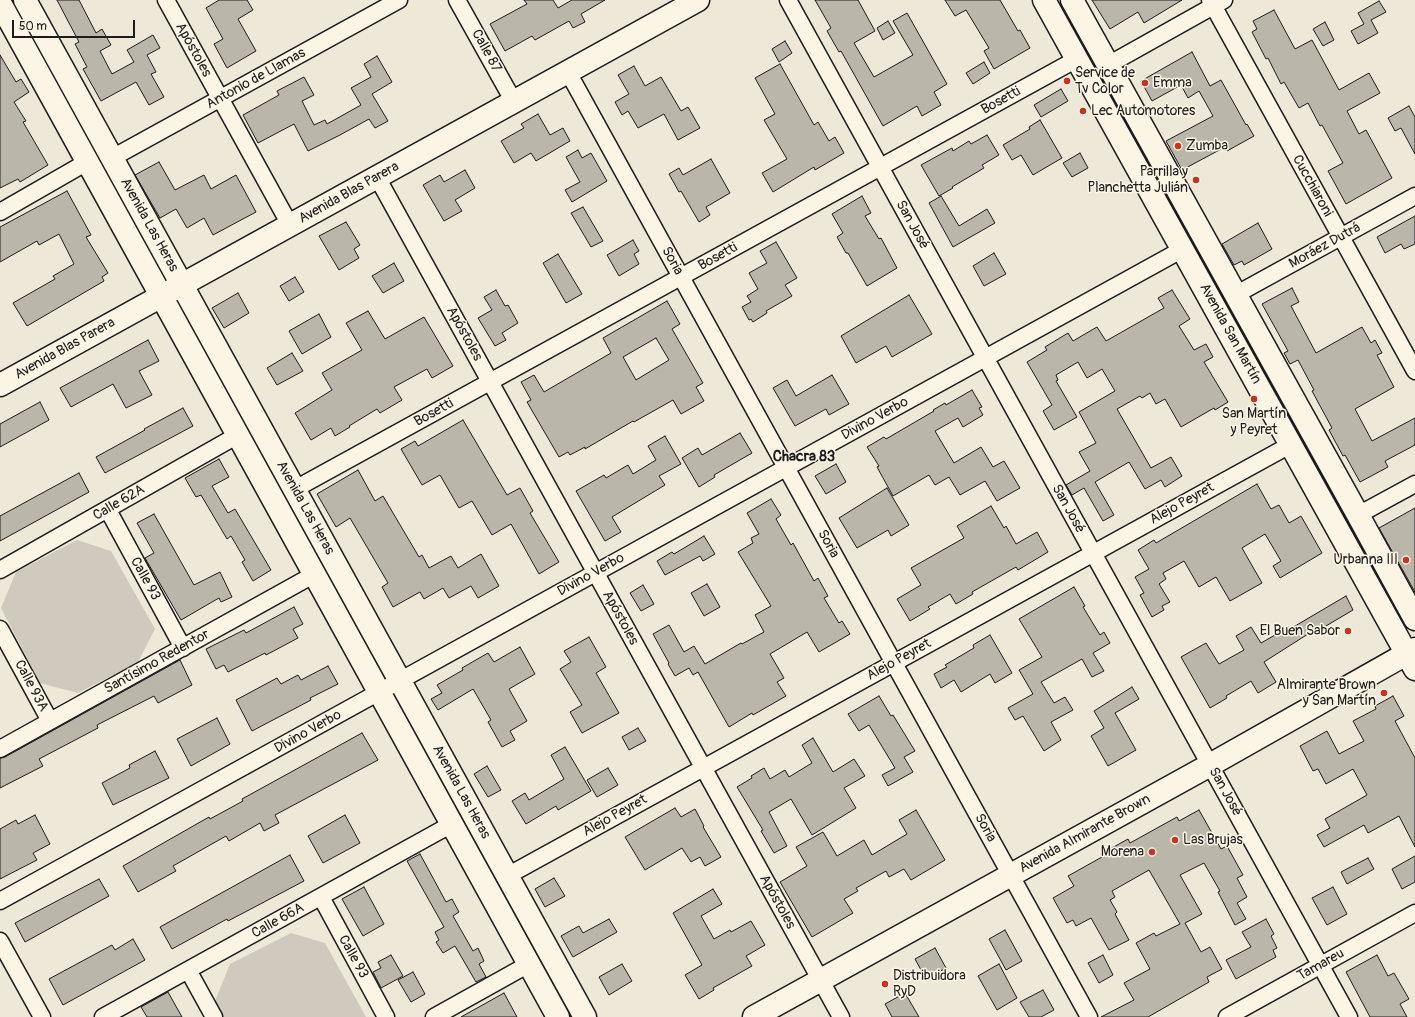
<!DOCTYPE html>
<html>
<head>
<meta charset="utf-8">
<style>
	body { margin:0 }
	#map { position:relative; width:1415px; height:1017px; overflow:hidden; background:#eee8d9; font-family:Pangolin,sans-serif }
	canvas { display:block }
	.scale { position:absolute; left:12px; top:20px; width:123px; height:18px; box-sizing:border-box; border:2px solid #1c1c1c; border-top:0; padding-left:5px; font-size:12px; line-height:14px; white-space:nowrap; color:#1c1c1c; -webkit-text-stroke:3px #fcf5e5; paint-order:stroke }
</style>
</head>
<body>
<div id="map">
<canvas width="1415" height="1017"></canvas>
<div class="scale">50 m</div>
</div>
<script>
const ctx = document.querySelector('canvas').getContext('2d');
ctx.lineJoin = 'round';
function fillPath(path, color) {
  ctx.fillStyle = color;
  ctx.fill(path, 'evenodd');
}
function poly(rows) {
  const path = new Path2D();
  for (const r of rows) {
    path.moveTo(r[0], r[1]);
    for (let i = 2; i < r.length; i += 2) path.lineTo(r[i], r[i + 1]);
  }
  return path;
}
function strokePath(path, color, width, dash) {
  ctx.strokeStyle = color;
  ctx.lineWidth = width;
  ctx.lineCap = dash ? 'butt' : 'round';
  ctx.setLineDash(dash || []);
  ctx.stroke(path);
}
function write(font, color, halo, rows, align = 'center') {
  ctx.font = font + ' Pangolin,sans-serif';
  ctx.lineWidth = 3;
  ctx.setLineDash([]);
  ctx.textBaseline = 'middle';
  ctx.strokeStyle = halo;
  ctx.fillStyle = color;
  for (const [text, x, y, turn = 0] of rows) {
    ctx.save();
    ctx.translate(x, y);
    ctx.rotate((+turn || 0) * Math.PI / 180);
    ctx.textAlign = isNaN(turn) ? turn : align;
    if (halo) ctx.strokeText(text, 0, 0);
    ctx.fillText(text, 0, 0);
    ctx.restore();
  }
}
fillPath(poly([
	[77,540,111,551,155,629,138,662,78,693,40,683,1,608,16,572],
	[291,933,325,943,366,1017,223,1017,215,1001,230,964]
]), '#cfcabd');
const building = poly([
	[57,0,79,0,96,33,102,29,111,45,100,51,112,74,134,62,127,50,153,35,160,48,147,55,156,72,151,74,164,97,149,105,136,82,101,101,83,69,87,67,75,44,79,42,57,0],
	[219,0,247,0,253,10,238,19,256,51,227,68,214,44,223,39,206,8,219,0],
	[524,0,553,0,558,8,572,0,605,0,581,14,585,22,573,28,569,21,535,40,532,36,505,51,490,24,527,4,524,0],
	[815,0,858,0,875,31,854,43,874,77,913,55,893,21,907,13,947,84,934,92,941,105,922,116,917,106,883,126,841,51,839,52,827,31,831,28,815,0],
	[945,0,1000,0,1018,31,1020,30,1030,48,994,69,984,51,989,48,966,10,955,16,945,0],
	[1092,0,1182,0,1144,23,1138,12,1110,29,1092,0],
	[1379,1,1386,12,1371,20,1378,33,1358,44,1351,31,1364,24,1358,13,1379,1],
	[1274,10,1295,49,1312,40,1339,90,1369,73,1380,93,1347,111,1359,134,1366,130,1392,178,1346,204,1328,171,1343,163,1322,125,1320,126,1308,103,1299,108,1284,82,1281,84,1268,58,1266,59,1252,32,1257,29,1253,21,1274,10],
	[888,21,895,33,883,40,877,28,888,21],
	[1325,22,1334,40,1323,46,1313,29,1325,22],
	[785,41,792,53,779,62,772,49,785,41],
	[1192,52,1210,86,1221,80,1246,125,1247,124,1254,136,1227,151,1225,147,1182,170,1166,141,1213,116,1199,91,1188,98,1181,85,1152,101,1141,81,1192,52],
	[0,55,16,82,21,79,29,92,14,102,26,121,23,122,48,165,20,182,18,179,0,188,0,55],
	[377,56,392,82,372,94,388,121,375,128,369,119,340,135,308,151,294,124,258,143,243,115,279,95,277,91,304,77,314,95,302,101,314,125,325,120,327,124,361,105,351,88,371,77,364,64,377,56],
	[984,62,990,73,973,84,966,73,984,62],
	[780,64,814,125,818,122,829,141,835,137,844,153,815,170,814,167,773,192,762,173,787,159,764,120,775,114,755,78,780,64],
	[634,66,645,86,661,77,681,111,688,107,700,128,678,140,664,114,638,128,628,111,622,115,615,102,629,94,618,75,634,66],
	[1061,89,1068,101,1041,117,1034,105,1061,89],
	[1409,106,1415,117,1415,154,1401,128,1395,131,1388,118,1409,106],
	[538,114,550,135,563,128,570,141,536,161,531,153,514,163,501,141,524,128,521,124,538,114],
	[1040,120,1062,158,1033,175,1021,155,1012,160,1003,145,1030,129,1029,127,1040,120],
	[987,135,999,155,982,165,984,168,952,187,953,188,939,196,921,165,952,148,953,151,969,141,971,144,987,135],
	[578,150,582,158,591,153,607,181,572,202,565,190,580,182,566,157,578,150],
	[1080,153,1088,168,1072,177,1063,163,1080,153],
	[711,159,730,193,706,207,710,215,699,222,681,191,679,192,669,174,679,168,683,175,711,159],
	[159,162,175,190,204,175,211,189,236,175,256,212,213,235,204,218,187,228,176,209,160,218,135,175,159,162],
	[465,170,475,188,455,200,462,211,444,221,423,185,440,175,444,182,465,170],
	[67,191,91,235,86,237,108,273,102,277,104,281,27,326,13,303,55,279,53,276,74,264,59,234,39,245,37,241,0,262,0,227,67,191],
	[862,196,871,213,865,216,879,239,881,238,897,268,867,286,848,253,846,253,837,237,843,233,832,214,862,196],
	[941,196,959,226,987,209,995,223,953,247,929,203,941,196],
	[583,207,603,241,591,247,571,213,583,207],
	[1415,216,1415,244,1404,249,1401,244,1385,253,1377,237,1415,216],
	[346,222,360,245,354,249,359,258,339,270,319,236,346,222],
	[1258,223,1272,249,1244,265,1242,261,1234,265,1222,244,1258,223],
	[633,240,639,251,634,254,639,264,619,276,607,255,633,240],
	[776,242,797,278,785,285,792,296,766,311,767,313,753,322,751,319,749,320,742,307,751,302,747,296,758,289,749,273,767,263,760,251,776,242],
	[994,253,1006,274,984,286,973,266,994,253],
	[558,254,582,294,566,303,543,263,558,254],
	[394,263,404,281,383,293,372,276,394,263],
	[295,277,304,292,289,301,280,286,295,277],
	[1292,288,1299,302,1291,306,1316,353,1362,327,1371,343,1375,340,1382,353,1377,355,1394,387,1355,409,1372,441,1415,418,1415,445,1385,461,1388,467,1360,482,1345,455,1343,456,1329,430,1332,428,1312,391,1314,390,1298,360,1290,364,1284,353,1288,351,1262,304,1292,288],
	[496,290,505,306,508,305,518,323,502,333,506,340,495,346,478,318,492,310,484,297,496,290],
	[1172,290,1190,319,1179,326,1194,350,1206,344,1213,357,1204,362,1228,402,1215,410,1214,408,1181,427,1165,399,1156,404,1150,393,1142,398,1140,396,1117,409,1151,468,1171,457,1182,476,1165,487,1161,480,1145,489,1129,462,1095,482,1114,515,1103,521,1084,488,1072,495,1066,485,1090,471,1079,452,1096,443,1079,412,1115,391,1102,369,1087,378,1078,362,1056,375,1058,380,1056,381,1077,417,1054,430,1043,411,1052,405,1027,362,1047,350,1045,347,1068,333,1073,341,1097,327,1106,341,1164,308,1158,298,1172,290],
	[238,293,249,313,224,328,212,308,238,293],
	[909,295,932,334,892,357,886,346,856,363,841,336,909,295],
	[667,301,680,324,672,329,703,383,696,387,704,401,681,414,673,400,634,422,633,421,585,449,585,447,570,455,568,452,559,457,527,402,531,400,521,382,534,375,544,392,611,353,603,338,667,301],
	[656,338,669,360,636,380,623,357,656,338],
	[368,311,385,339,424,317,453,366,432,378,427,369,394,387,402,400,380,413,377,409,349,426,350,427,335,436,331,428,311,440,295,413,332,390,322,373,362,350,346,323,368,311],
	[319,314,331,337,302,354,289,331,319,314],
	[148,340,159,361,139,371,152,395,126,408,113,384,71,407,60,388,148,340],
	[292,353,303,371,277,385,267,368,292,353],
	[832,375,849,404,829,415,826,409,795,426,773,388,787,380,796,396,832,375],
	[972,390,982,407,979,408,983,415,963,427,958,418,935,431,954,463,981,447,993,467,1004,461,1020,488,997,501,985,481,960,495,949,477,935,485,929,475,893,496,877,467,879,466,867,447,884,437,886,439,934,411,933,410,945,403,946,405,972,390],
	[40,402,49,420,0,447,0,424,40,402],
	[183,408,193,426,105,473,96,457,145,430,144,429,183,408],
	[463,420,507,495,520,488,533,511,530,513,559,562,539,574,511,524,492,535,472,501,459,508,440,475,422,485,401,449,415,441,418,446,463,420],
	[740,433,752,453,714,475,715,477,699,487,682,458,698,448,702,455,740,433],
	[665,436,681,464,659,476,665,485,612,517,621,532,605,541,576,491,604,475,606,478,628,465,633,474,656,460,648,446,665,436],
	[219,459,229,477,212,486,228,513,235,509,271,570,253,581,242,562,245,560,231,536,227,539,201,495,196,497,185,478,219,459],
	[836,464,846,482,826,494,815,476,836,464],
	[358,470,375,501,383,496,419,557,422,555,429,568,451,556,458,568,481,554,499,586,478,598,471,586,449,598,443,588,424,599,420,592,393,607,382,587,388,583,350,518,336,527,317,494,358,470],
	[79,473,89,492,0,541,0,516,79,473],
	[1257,484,1271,509,1279,505,1289,523,1301,516,1322,553,1280,578,1273,566,1281,561,1265,534,1242,548,1262,583,1230,601,1216,577,1199,587,1184,561,1163,573,1166,579,1159,584,1170,602,1162,606,1164,610,1152,617,1140,595,1144,593,1135,577,1149,569,1138,550,1154,540,1156,543,1257,484],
	[887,488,909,525,891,536,888,530,857,548,839,518,887,488],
	[771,499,781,515,776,519,791,545,793,543,814,581,818,578,828,596,824,598,839,623,842,621,850,634,819,652,807,632,770,654,784,678,777,682,786,696,753,715,752,713,729,727,698,672,693,675,689,668,675,676,668,664,669,663,653,634,669,625,684,652,694,646,705,664,741,643,742,644,764,632,755,615,771,606,738,552,753,543,751,538,759,534,747,513,771,499],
	[991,506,1004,528,1006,526,1016,544,1037,532,1048,552,1018,570,1016,567,972,592,973,594,956,604,950,594,928,607,930,609,910,621,897,599,921,585,911,568,964,538,957,526,991,506],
	[1415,508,1415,592,1379,528,1415,508],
	[154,514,194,585,220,572,232,597,221,602,219,598,181,620,145,558,154,553,137,523,154,514],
	[704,536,715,554,703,561,700,556,665,575,657,561,672,552,674,554,704,536],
	[707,584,720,607,704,616,691,593,707,584],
	[643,585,654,604,641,611,630,593,643,585],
	[1074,587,1085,606,1083,607,1100,635,1104,632,1110,643,1093,653,1104,671,1092,677,1082,659,1041,682,1054,703,1065,697,1073,710,1051,722,1061,740,1044,751,1023,716,1015,720,1008,708,1033,694,1019,670,1042,657,1019,619,1074,587],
	[1346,596,1353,610,1309,636,1308,634,1264,662,1276,682,1258,693,1251,681,1226,696,1227,698,1210,708,1181,657,1206,643,1219,664,1244,650,1236,636,1251,627,1261,643,1289,627,1290,629,1346,596],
	[294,607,303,624,293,629,298,638,266,655,265,653,228,672,224,665,216,669,206,649,244,630,246,633,294,607],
	[990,635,1012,673,995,683,990,674,961,692,954,680,941,688,934,674,947,667,945,665,974,648,973,645,990,635],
	[589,637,606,667,596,673,619,713,582,733,570,712,582,705,560,669,571,662,564,651,589,637],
	[520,647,535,674,509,689,527,721,510,731,515,740,502,747,488,722,491,720,473,689,438,710,431,699,442,693,437,685,463,670,462,668,488,653,494,662,520,647],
	[180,660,192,685,158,703,154,696,97,725,98,728,39,759,43,766,0,788,0,758,5,757,180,660],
	[328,666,338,684,310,698,311,700,294,709,252,731,236,700,277,678,281,684,298,675,301,680,328,666],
	[1132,687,1139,699,1115,713,1136,750,1108,766,1091,736,1104,728,1094,711,1132,687],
	[879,696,891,716,893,715,915,751,904,757,913,772,888,786,882,775,895,768,869,725,859,731,848,714,879,696],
	[1393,696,1404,716,1395,721,1415,758,1415,847,1399,816,1368,833,1364,825,1324,847,1317,835,1330,828,1325,819,1367,795,1353,769,1326,784,1318,769,1313,771,1300,746,1327,731,1339,754,1364,741,1353,721,1376,709,1375,706,1393,696],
	[217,718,230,744,191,766,177,739,217,718],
	[638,728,646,741,629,750,622,737,638,728],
	[362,733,378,760,275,815,279,823,264,831,260,823,229,841,226,836,173,866,176,871,138,892,123,866,209,817,210,819,243,801,242,799,362,733],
	[813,738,833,772,854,759,865,776,844,788,856,808,812,835,791,799,769,812,787,846,774,853,761,831,763,830,737,787,752,778,751,776,764,768,770,779,785,770,789,777,812,763,802,745,813,738],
	[565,747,591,791,558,810,556,806,526,824,512,801,525,793,529,800,564,779,551,755,565,747],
	[155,751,169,778,113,805,102,783,130,768,129,765,155,751],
	[487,766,501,790,488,797,474,774,487,766],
	[608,768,618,785,597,797,587,780,608,768],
	[675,808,681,817,695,809,704,826,703,827,721,857,705,866,700,857,691,862,682,848,645,870,625,837,675,808],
	[916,810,945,860,911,880,904,869,889,877,886,871,856,888,858,891,844,899,853,913,812,937,780,882,807,866,796,847,823,832,837,856,864,840,872,855,907,834,899,820,916,810],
	[1199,810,1221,849,1227,846,1243,875,1237,878,1247,897,1237,903,1246,919,1235,925,1218,892,1220,891,1204,863,1180,875,1202,914,1185,923,1201,952,1210,947,1222,969,1207,977,1209,982,1148,1017,1101,1017,1134,1000,1124,983,1150,969,1136,943,1154,933,1156,936,1180,924,1149,870,1112,891,1115,897,1110,900,1117,912,1115,914,1129,940,1109,950,1091,918,1076,926,1073,920,1067,923,1053,898,1074,886,1068,876,1102,857,1101,854,1128,839,1130,843,1177,817,1179,821,1199,810],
	[35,815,50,844,33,853,37,860,0,879,0,829,16,820,18,824,35,815],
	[345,815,360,843,323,863,308,836,345,815],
	[420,854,446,902,452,899,459,912,453,916,473,951,478,948,484,961,479,964,486,977,476,982,455,946,443,953,436,942,439,940,435,932,444,927,407,861,420,854],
	[290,855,304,881,228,921,227,919,172,949,160,927,290,855],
	[1415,856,1415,882,1402,889,1392,869,1415,856],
	[1368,858,1374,869,1347,884,1341,872,1368,858],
	[554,878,565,896,545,907,535,889,554,878],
	[99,879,109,896,25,942,15,923,99,879],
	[364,887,384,924,363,936,342,899,364,887],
	[1333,887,1347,914,1327,925,1312,898,1333,887],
	[713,889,722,904,701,916,714,939,730,930,731,932,751,921,765,945,746,956,752,966,713,988,714,990,699,999,685,975,702,965,673,913,713,889],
	[609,919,617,932,573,957,561,936,579,926,583,933,609,919],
	[1266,919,1274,934,1271,936,1277,948,1273,950,1276,957,1236,979,1226,960,1251,947,1242,932,1266,919],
	[1005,930,1022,961,1006,970,989,939,1005,930],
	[133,939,145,960,63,1005,49,979,112,945,115,950,133,939],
	[935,948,946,968,926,979,915,959,935,948],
	[391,955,403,976,381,988,373,972,381,968,378,962,391,955],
	[1103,955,1113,975,1099,983,1088,963,1103,955],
	[1377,955,1388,976,1394,973,1409,999,1400,1004,1407,1017,1370,1017,1346,972,1377,955],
	[622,964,632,981,609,995,599,977,622,964],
	[999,964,1017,998,997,1010,978,976,999,964],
	[413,972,425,994,411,1002,398,980,413,972],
	[1043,990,1054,1010,1041,1017,1029,1017,1020,1002,1043,990],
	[168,992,182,1017,147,1017,141,1007,168,992],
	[504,993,517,1017,461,1017,504,993],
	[905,993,919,1017,892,1017,885,1004,905,993]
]);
fillPath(building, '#bab6aa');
strokePath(building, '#1c1c1c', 1);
const street = poly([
	[166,0,290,225],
	[457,0,514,102],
	[788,0,1349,1017],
	[1210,0,1415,371],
	[1108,65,1224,0],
	[568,72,1089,1017],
	[112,158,399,0],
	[377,177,841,1017],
	[0,212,87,162],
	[1235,295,1415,196],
	[295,489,1077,59],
	[108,510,183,648],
	[1358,515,1415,484],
	[0,570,238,435],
	[0,629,50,721],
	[0,749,315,574],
	[507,876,1290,445],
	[321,897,386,1017],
	[0,901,1183,249],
	[0,941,42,1017],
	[188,970,214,1017],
	[103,1017,452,824],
	[434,1017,529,964],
	[1227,1017,1415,913]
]);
const secondary = poly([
	[25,0,585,1017],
	[0,3,558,1017],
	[754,1017,1210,765,1415,649]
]);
const primary = poly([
	[1044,0,1415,669],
	[1072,0,1358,515,1415,619],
	[0,385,698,0]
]);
strokePath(street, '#1c1c1c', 19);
strokePath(secondary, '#1c1c1c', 25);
strokePath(primary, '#1c1c1c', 25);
strokePath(street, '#fcf5e5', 16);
strokePath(secondary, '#fcf5e5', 22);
strokePath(primary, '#fcf5e5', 22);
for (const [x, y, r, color] of [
	[1067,81,4,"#c8321e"],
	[1145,83,4,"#c8321e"],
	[1083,111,4,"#c8321e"],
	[1178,146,4,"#c8321e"],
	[1196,180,4,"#c8321e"],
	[1254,399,4,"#c8321e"],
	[1406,560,4,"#c8321e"],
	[1348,631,4,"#c8321e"],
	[1384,693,4,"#c8321e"],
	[1175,840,4,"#c8321e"],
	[1152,852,4,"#c8321e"],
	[885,984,4,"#c8321e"]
]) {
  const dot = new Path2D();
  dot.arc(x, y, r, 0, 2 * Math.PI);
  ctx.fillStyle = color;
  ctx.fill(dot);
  strokePath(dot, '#fcf5e5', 1.5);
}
write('14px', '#1c1c1c', '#fcf5e5', [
	["Apóstoles",193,50,61],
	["Calle 87",486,51,61],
	["Antonio de Llamas",256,79,-29],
	["Bosetti",1001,101,-29],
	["Cucchiaroni",1312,186,61],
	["Avenida Blas Parera",349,193,-29],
	["Avenida Las Heras",149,225,61],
	["San José",912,225,61],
	["Moráez Dutrá",1325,246,-29],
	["Bosetti",718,257,-29],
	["Soria",672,261,61],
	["Apóstoles",464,334,61],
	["Avenida San Martín",1230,334,61],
	["Avenida Blas Parera",65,349,-29],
	["Bosetti",434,413,-29],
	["Divino Verbo",875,419,-29],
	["Calle 62A",119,503,-30],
	["Alejo Peyret",1182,504,-29],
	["Avenida Las Heras",305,508,61],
	["San José",1068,509,61],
	["Soria",828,544,61],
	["Divino Verbo",591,575,-29],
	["Calle 93",145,579,61],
	["Apóstoles",620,618,61],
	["Alejo Peyret",899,660,-29],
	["Santísimo Redentor",157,662,-29],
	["Calle 93A",31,686,62],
	["Divino Verbo",308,732,-29],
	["Avenida Las Heras",461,792,61],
	["San José",1225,792,61],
	["Alejo Peyret",615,816,-29],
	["Soria",985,828,61],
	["Avenida Almirante Brown",1085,834,-29],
	["Apóstoles",777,902,61],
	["Calle 66A",278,921,-29],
	["Calle 93",353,957,61],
	["Tamareu",1321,965,-29]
]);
write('14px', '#1c1c1c', '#fcf5e5', [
	["Service de",1075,73],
	["Tv Color",1075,89],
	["Emma",1153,83],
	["Lec Automotores",1091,111],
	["Zumba",1186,146],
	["Parrilla y",1188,172,"right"],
	["Planchetta Julián",1188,188,"right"],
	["San Martín",1254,414,"center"],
	["y Peyret",1254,430,"center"],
	["Urbanna III",1398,560,"right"],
	["El Buen Sabor",1340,631,"right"],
	["Almirante Brown",1376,685,"right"],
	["y San Martín",1376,701,"right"],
	["Las Brujas",1183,840],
	["Morena",1144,852,"right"],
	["Distribuidora",893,976],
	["RyD",893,992]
], 'left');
write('bold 15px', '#1c1c1c', '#fcf5e5', [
	["Chacra 83",804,457]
]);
</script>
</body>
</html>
